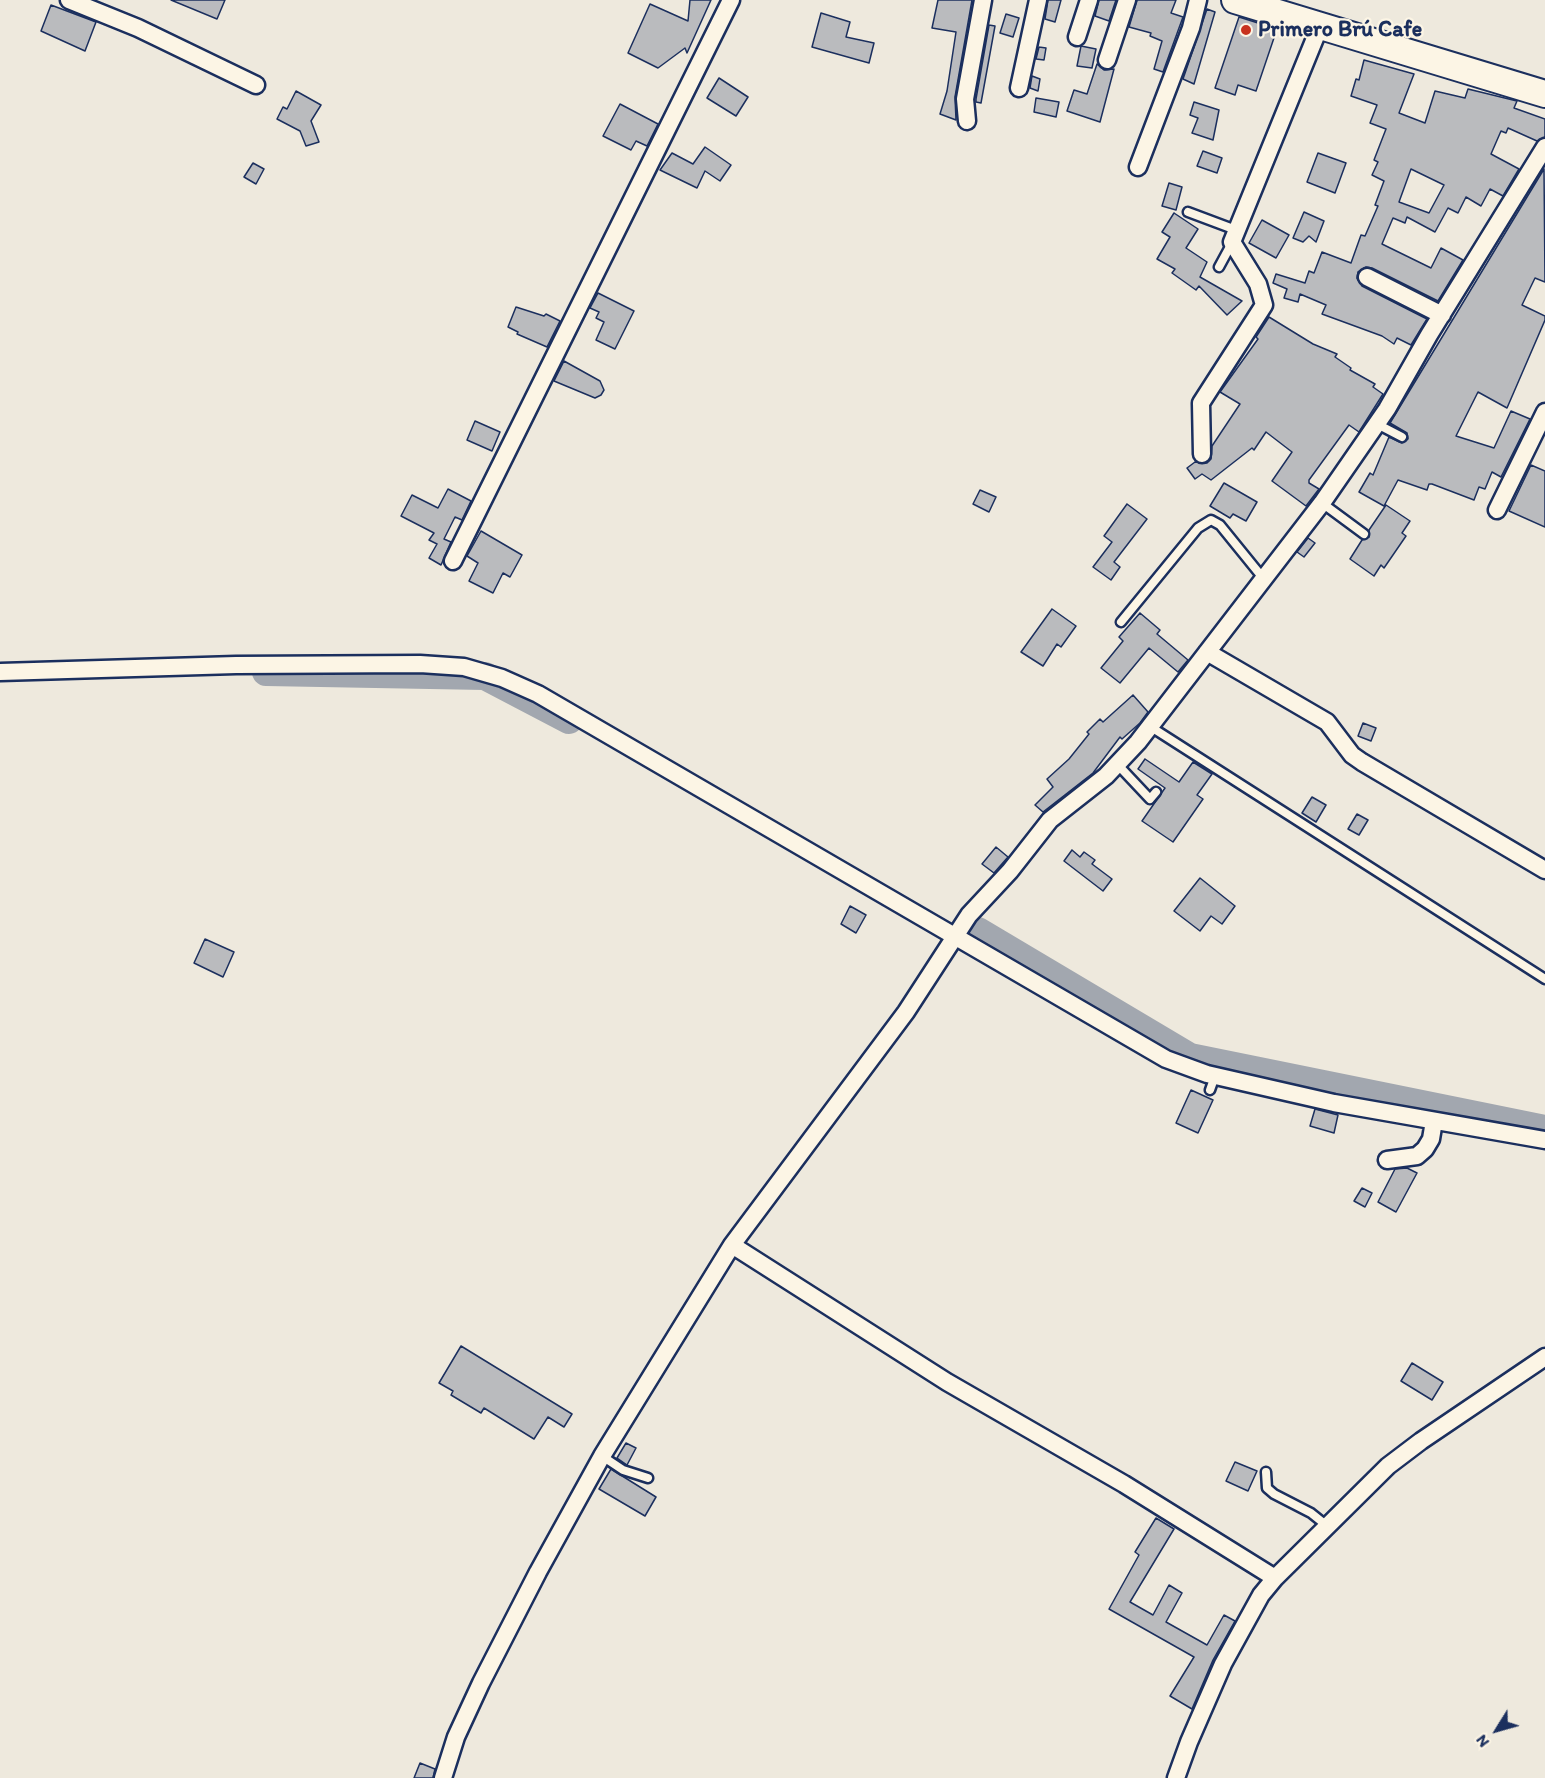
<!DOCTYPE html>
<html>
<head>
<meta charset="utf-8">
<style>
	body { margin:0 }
	#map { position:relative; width:1545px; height:1778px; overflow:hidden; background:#eee9dd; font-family:Itim,sans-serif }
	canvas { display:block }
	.north { position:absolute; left:1467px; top:1700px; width:60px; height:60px; -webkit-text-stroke:4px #fcf5e5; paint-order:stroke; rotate:233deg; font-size:16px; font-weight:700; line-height:24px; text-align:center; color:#1b2f5e }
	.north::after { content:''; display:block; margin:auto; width:21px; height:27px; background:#1b2f5e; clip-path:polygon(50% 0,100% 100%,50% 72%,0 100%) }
</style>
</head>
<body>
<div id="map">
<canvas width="1545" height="1778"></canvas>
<div class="north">N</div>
</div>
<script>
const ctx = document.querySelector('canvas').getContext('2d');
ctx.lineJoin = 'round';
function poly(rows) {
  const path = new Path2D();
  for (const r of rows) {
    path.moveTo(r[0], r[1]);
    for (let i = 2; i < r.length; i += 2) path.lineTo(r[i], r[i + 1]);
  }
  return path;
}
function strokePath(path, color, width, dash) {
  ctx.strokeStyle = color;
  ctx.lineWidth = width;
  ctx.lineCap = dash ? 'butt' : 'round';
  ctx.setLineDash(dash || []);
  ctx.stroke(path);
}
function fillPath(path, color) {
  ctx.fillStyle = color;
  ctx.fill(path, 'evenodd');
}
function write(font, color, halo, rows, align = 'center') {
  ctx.font = font + ' Itim,sans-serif';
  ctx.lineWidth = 4.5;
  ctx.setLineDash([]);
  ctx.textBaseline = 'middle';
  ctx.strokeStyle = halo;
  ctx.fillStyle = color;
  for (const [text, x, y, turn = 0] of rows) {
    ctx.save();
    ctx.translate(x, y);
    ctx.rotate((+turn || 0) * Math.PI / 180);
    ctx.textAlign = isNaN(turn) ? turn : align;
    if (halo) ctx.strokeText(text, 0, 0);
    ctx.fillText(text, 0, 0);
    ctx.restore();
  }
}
strokePath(poly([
	[266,672,485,676,569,720],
	[978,931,1190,1057,1545,1129]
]), '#a2a7af', 28);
const building = poly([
	[171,0,225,0,217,19,171,0],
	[690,0,711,0,687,53,685,48,658,68,628,53,650,4,688,21,690,0],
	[938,0,972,0,955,97,956,120,940,114,947,91,956,32,932,28,938,0],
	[1048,0,1061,0,1055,22,1045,19,1048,0],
	[1099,0,1116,0,1109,21,1095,16,1099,0],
	[1137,0,1176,0,1171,13,1183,17,1163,72,1154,69,1162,41,1150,36,1151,33,1129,27,1137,0],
	[51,5,96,22,85,51,41,31,51,5],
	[1207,9,1215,12,1194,84,1183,79,1207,9],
	[821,13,850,22,846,37,874,43,869,63,812,47,821,13],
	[1006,14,1019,18,1013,37,1000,33,1006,14],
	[1239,17,1277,29,1256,91,1238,85,1235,95,1215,88,1239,17],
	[989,25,995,26,981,103,976,102,976,99,989,25],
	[1081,46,1096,49,1092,68,1077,66,1081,46],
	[1039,47,1046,48,1044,60,1036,59,1039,47],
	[1364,60,1414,74,1399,113,1425,123,1435,91,1465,98,1468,89,1517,101,1514,108,1545,119,1545,137,1537,141,1508,128,1506,133,1501,131,1491,154,1519,169,1503,196,1490,189,1481,206,1466,197,1458,213,1448,208,1435,232,1407,217,1405,223,1393,218,1382,244,1431,268,1441,248,1463,260,1438,301,1372,268,1366,267,1358,272,1357,278,1362,286,1427,319,1411,345,1397,338,1394,344,1382,336,1322,314,1326,305,1300,294,1298,302,1284,298,1287,289,1273,283,1276,274,1305,283,1309,271,1314,273,1322,252,1351,263,1361,235,1365,236,1378,206,1375,205,1384,181,1372,175,1378,162,1374,160,1386,129,1370,123,1377,105,1351,96,1356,79,1359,80,1364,60],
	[1411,169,1444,185,1429,213,1399,202,1411,169],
	[1097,64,1104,70,1114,69,1100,122,1067,111,1074,90,1087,94,1097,64],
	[1032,76,1040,79,1038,91,1030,88,1032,76],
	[719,78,748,97,736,116,707,98,719,78],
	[296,91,321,105,311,121,319,142,306,146,300,131,277,119,283,107,287,109,296,91],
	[1036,98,1059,102,1056,117,1034,112,1036,98],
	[1194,102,1219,110,1213,140,1192,133,1198,118,1190,115,1194,102],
	[620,104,658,124,647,146,636,141,631,150,603,136,620,104],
	[705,147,731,165,720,181,705,171,697,188,660,170,672,153,693,164,705,147],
	[1203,151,1222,158,1217,173,1197,166,1203,151],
	[1318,153,1346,163,1335,193,1307,182,1318,153],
	[253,163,264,169,256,184,244,177,253,163],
	[1544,169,1545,282,1535,278,1522,305,1545,316,1545,320,1507,408,1478,392,1456,436,1494,448,1511,411,1530,419,1501,477,1492,472,1485,489,1479,487,1474,500,1432,484,1429,484,1427,490,1398,480,1384,506,1359,492,1370,473,1373,475,1389,437,1402,443,1408,439,1407,433,1390,423,1544,169],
	[1169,183,1182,187,1176,210,1162,206,1169,183],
	[1304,212,1324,221,1316,242,1309,236,1303,242,1293,238,1304,212],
	[1174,213,1198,229,1186,248,1207,262,1200,277,1242,301,1227,315,1199,286,1196,290,1172,273,1175,269,1157,259,1170,237,1162,232,1174,213],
	[1262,220,1289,235,1276,258,1249,243,1262,220],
	[598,293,634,311,615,349,596,340,604,322,596,318,599,312,590,308,598,293],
	[516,307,544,316,546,314,560,321,547,347,517,334,518,332,508,327,516,307],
	[1269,317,1313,344,1337,354,1335,357,1351,368,1350,370,1375,384,1373,387,1383,394,1359,432,1349,425,1309,480,1309,483,1319,489,1306,506,1272,481,1292,452,1266,432,1254,450,1252,448,1211,480,1202,474,1195,479,1187,468,1195,462,1207,463,1211,459,1212,446,1240,404,1220,392,1258,339,1256,337,1269,317],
	[564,361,600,381,604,390,601,395,595,398,554,381,564,361],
	[475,421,500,432,492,451,467,440,475,421],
	[1531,465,1545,471,1545,527,1509,511,1531,465],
	[1224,483,1257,502,1246,521,1233,514,1230,518,1210,506,1224,483],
	[448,489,471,501,462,520,455,517,444,539,451,542,441,565,429,558,437,544,429,540,434,533,401,516,412,495,438,508,448,489],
	[980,490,996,497,989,512,973,504,980,490],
	[1127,504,1147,519,1114,562,1120,567,1111,580,1093,567,1112,542,1104,536,1127,504],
	[1386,505,1410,521,1402,533,1406,536,1384,568,1381,565,1374,576,1350,559,1362,540,1369,537,1369,530,1386,505],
	[481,531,522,555,510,577,503,573,493,593,469,581,478,563,467,556,481,531],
	[1308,538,1315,543,1304,557,1297,552,1308,538],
	[1052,609,1076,626,1061,647,1057,644,1043,666,1021,652,1052,609],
	[1140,613,1160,630,1157,634,1188,660,1178,672,1149,648,1120,683,1101,668,1123,641,1119,637,1140,613],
	[1133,695,1148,712,1140,723,1122,739,1120,737,1093,773,1043,812,1035,805,1053,787,1047,779,1069,759,1089,734,1087,732,1100,719,1103,722,1133,695],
	[1363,723,1376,728,1371,741,1358,736,1363,723],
	[1145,759,1179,782,1193,762,1212,774,1197,795,1203,799,1173,842,1142,821,1165,788,1138,769,1145,759],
	[1312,797,1326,805,1316,822,1302,813,1312,797],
	[1357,814,1368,820,1359,835,1348,829,1357,814],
	[996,847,1008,857,994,873,982,864,996,847],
	[1072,850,1080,857,1084,852,1095,860,1092,864,1112,879,1103,891,1064,861,1072,850],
	[1200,878,1235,906,1222,924,1211,916,1200,931,1174,911,1200,878],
	[850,906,866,915,856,933,841,924,850,906],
	[205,939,234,952,223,977,194,963,205,939],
	[1191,1090,1213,1100,1198,1133,1176,1123,1191,1090],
	[1315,1109,1338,1115,1334,1133,1310,1126,1315,1109],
	[1407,1168,1417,1173,1396,1212,1378,1202,1395,1169,1407,1168],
	[1362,1188,1372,1193,1365,1207,1354,1201,1362,1188],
	[461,1346,572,1414,564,1427,548,1417,534,1439,484,1408,481,1413,451,1395,453,1391,439,1383,461,1346],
	[1412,1363,1443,1382,1432,1400,1401,1381,1412,1363],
	[626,1443,636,1448,627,1465,617,1458,626,1443],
	[1235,1462,1257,1471,1248,1491,1226,1481,1235,1462],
	[611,1469,656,1497,645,1516,599,1489,611,1469],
	[1156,1518,1174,1529,1130,1602,1153,1615,1169,1585,1182,1593,1166,1622,1207,1645,1224,1615,1235,1621,1213,1660,1192,1709,1170,1696,1194,1657,1109,1609,1139,1555,1135,1552,1156,1518],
	[420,1763,435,1769,433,1778,414,1778,420,1763]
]);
fillPath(building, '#babbbe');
strokePath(building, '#1b2f5e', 1.5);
const service = poly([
	[1188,212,1236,230],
	[1219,267,1232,243],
	[1377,424,1402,437],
	[1322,503,1364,534],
	[1121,622,1198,528,1211,520,1220,525,1263,578],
	[1151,727,1545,979],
	[1118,765,1150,799,1156,792],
	[1210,1090,1215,1076],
	[602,1456,623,1470,648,1478],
	[1266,1472,1267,1488,1274,1494,1311,1513,1326,1525]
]);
const minor = poly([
	[69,0,138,28,256,85],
	[1077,37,1089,0],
	[1107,60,1127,0],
	[1019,88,1038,0],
	[967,121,965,99,983,0],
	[1138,167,1191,28,1198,0],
	[1367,277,1442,315],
	[1202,454,1201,403,1264,305,1258,284,1232,242,1320,26],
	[1497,510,1545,412],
	[453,561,731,0],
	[1207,652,1327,722,1352,755,1362,762,1545,870],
	[0,672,236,665,420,664,464,667,502,678,538,694,1166,1059,1207,1074,1334,1103,1545,1140],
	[1387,1160,1417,1156,1425,1149,1431,1139,1434,1121],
	[732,1245,947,1382,1124,1484,1275,1578],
	[443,1778,456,1737,481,1683,538,1572,602,1456,732,1245,906,1012,969,915,1010,871,1050,820,1106,776,1138,742,1322,503,1387,409,1429,335,1545,147],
	[1176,1778,1189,1742,1223,1664,1261,1595,1275,1578,1388,1466,1421,1441,1545,1357]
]);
const primary = poly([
	[1235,0,1545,94]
]);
strokePath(service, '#1b2f5e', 13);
strokePath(minor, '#1b2f5e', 21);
strokePath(primary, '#1b2f5e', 30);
strokePath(service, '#fcf5e5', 8);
strokePath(minor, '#fcf5e5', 16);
strokePath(primary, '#fcf5e5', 26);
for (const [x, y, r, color] of [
	[1246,30,6,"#c8321e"]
]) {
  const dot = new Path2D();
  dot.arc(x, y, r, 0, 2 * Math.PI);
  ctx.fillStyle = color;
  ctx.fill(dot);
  strokePath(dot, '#fcf5e5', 2);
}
write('bold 22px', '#1b2f5e', '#fcf5e5', [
	["Primero Brú Cafe",1258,30]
], 'left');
</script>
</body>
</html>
